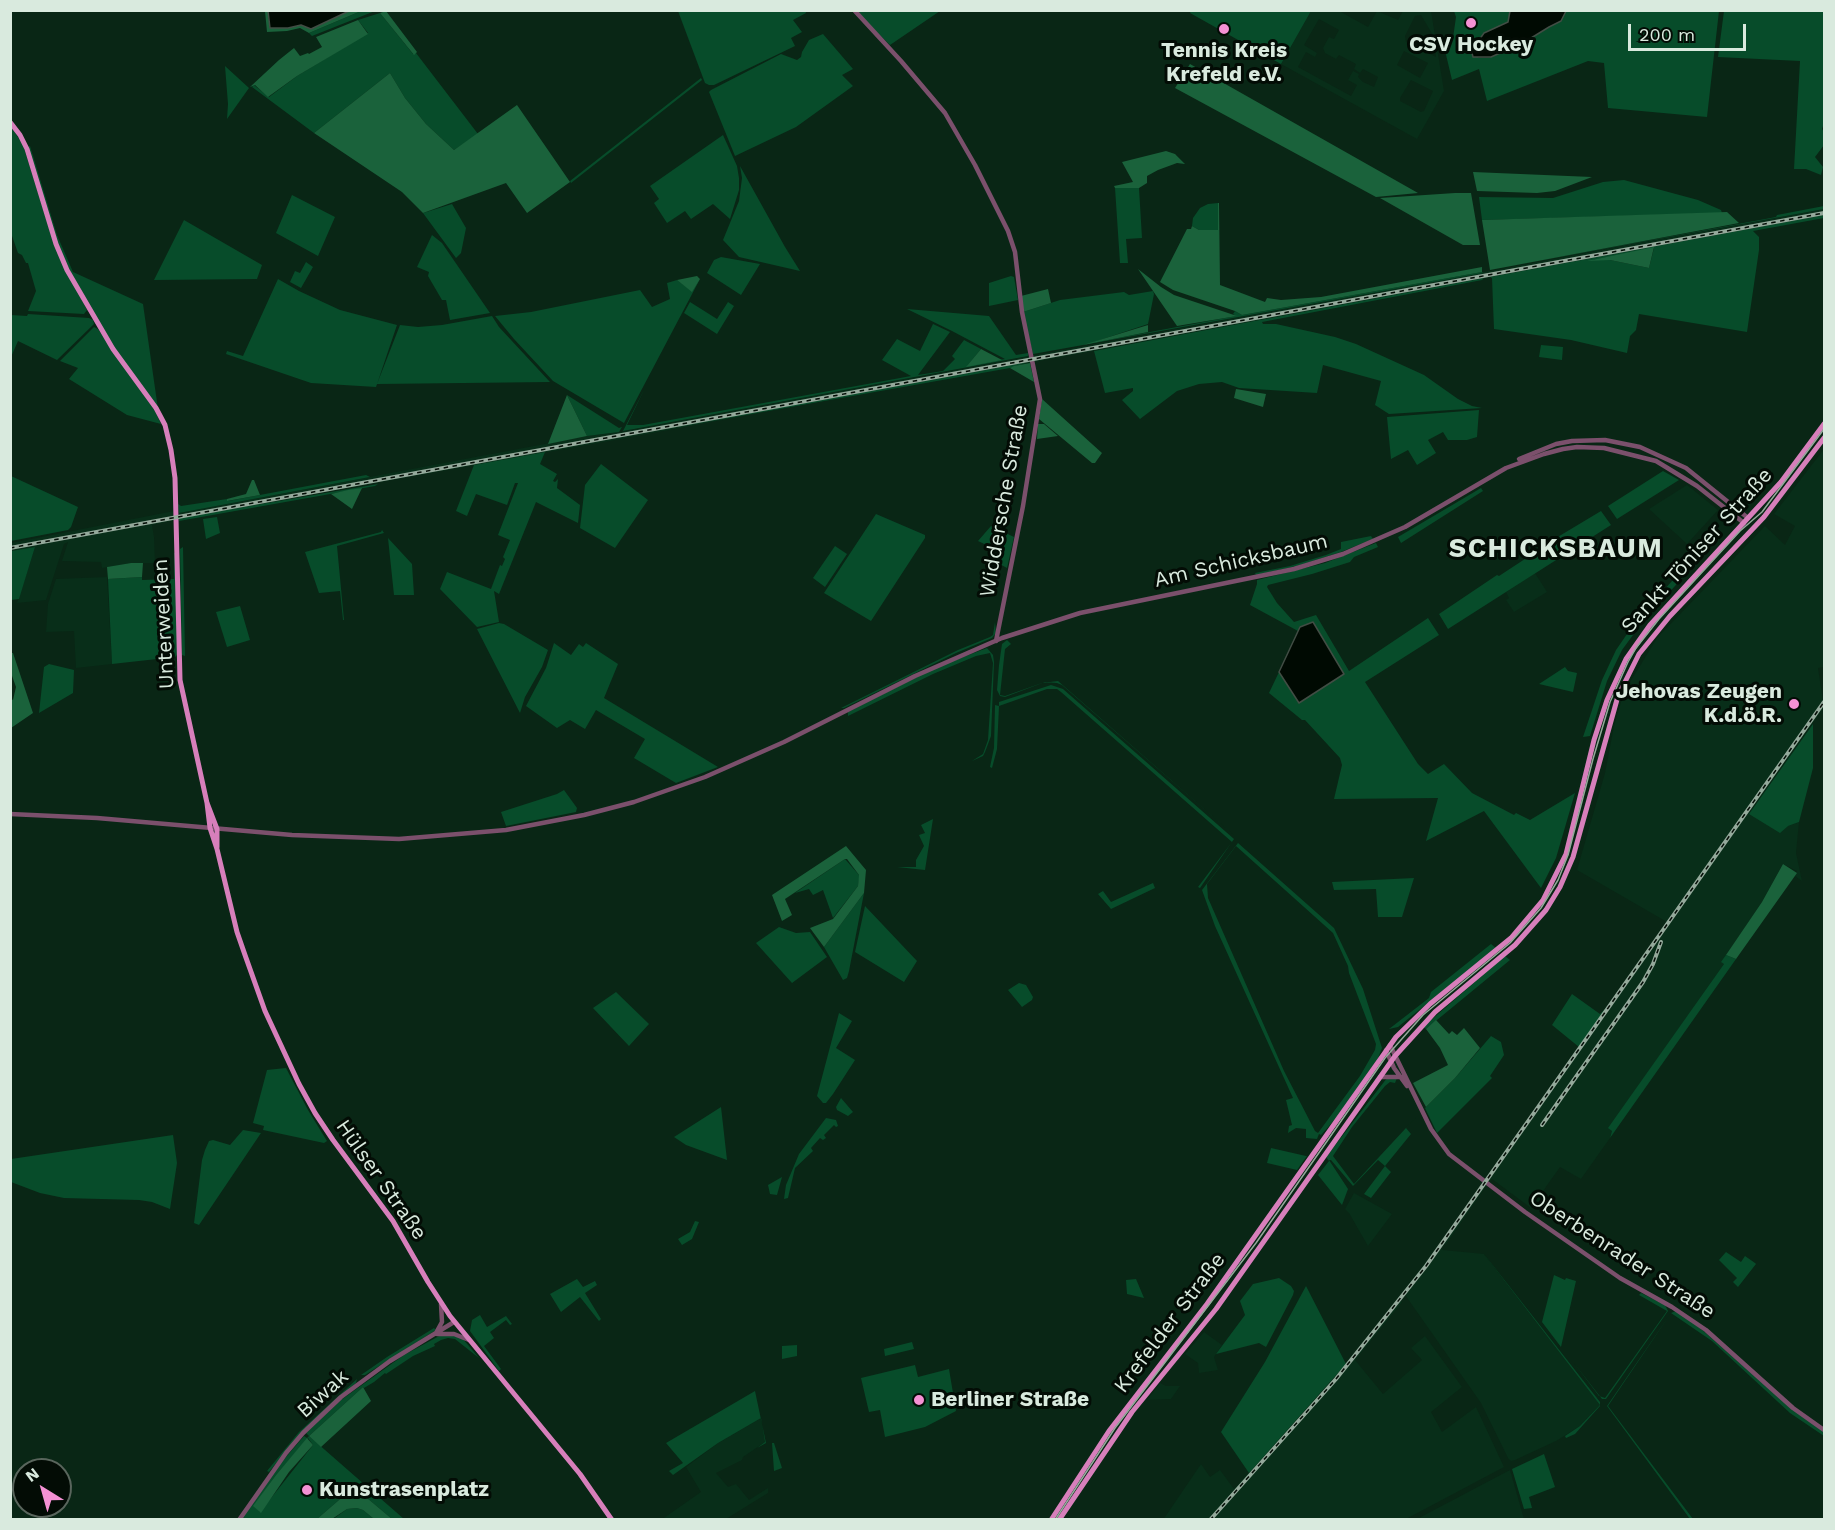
<!DOCTYPE html>
<html>
<head>
<meta charset="utf-8">
<style>
	body { margin:0 }
	#map { position:relative; width:1835px; height:1530px; overflow:hidden; background:#092615; font-family:"Work Sans",sans-serif }
	canvas { display:block }
	.frame { position:absolute; inset:0; border:12px solid #d9eade; pointer-events:none }
	.north { position:absolute; left:12px; top:1458px; width:60px; height:60px; box-sizing:border-box; background:#030c05; border:2px solid #59655c; border-radius:50%; rotate:323deg; font-size:16px; font-weight:700; line-height:24px; text-align:center; color:#d9eade }
	.north::after { content:''; display:block; margin:auto; width:21px; height:27px; background:#f491d4; clip-path:polygon(50% 0,100% 100%,50% 72%,0 100%) }
	.scale { position:absolute; left:1628px; top:24px; width:118px; height:27px; box-sizing:border-box; border:3px solid #d9eade; border-top:0; padding-left:8px; font-size:18px; line-height:21px; white-space:nowrap; color:#d9eade; -webkit-text-stroke:4px #030c05; paint-order:stroke }
</style>
</head>
<body>
<div id="map">
<canvas width="1835" height="1530"></canvas>
<div class="frame"></div>
<div class="north">N</div>
<div class="scale">200 m</div>
</div>
<script>
const ctx = document.querySelector('canvas').getContext('2d');
ctx.lineJoin = 'round';
function fillPath(path, color) {
  ctx.fillStyle = color;
  ctx.fill(path, 'evenodd');
}
function poly(rows) {
  const path = new Path2D();
  for (const r of rows) {
    path.moveTo(r[0], r[1]);
    for (let i = 2; i < r.length; i += 2) path.lineTo(r[i], r[i + 1]);
  }
  return path;
}
function strokePath(path, color, width, dash) {
  ctx.strokeStyle = color;
  ctx.lineWidth = width;
  ctx.lineCap = dash ? 'butt' : 'round';
  ctx.setLineDash(dash || []);
  ctx.stroke(path);
}
function write(font, color, halo, rows, align = 'center') {
  ctx.font = font + ' "Work Sans",sans-serif';
  ctx.lineWidth = 6;
  ctx.setLineDash([]);
  ctx.textBaseline = 'middle';
  ctx.strokeStyle = halo;
  ctx.fillStyle = color;
  for (const [text, x, y, turn = 0] of rows) {
    ctx.save();
    ctx.translate(x, y);
    ctx.rotate((+turn || 0) * Math.PI / 180);
    ctx.textAlign = isNaN(turn) ? turn : align;
    if (halo) ctx.strokeText(text, 0, 0);
    ctx.fillText(text, 0, 0);
    ctx.restore();
  }
}
fillPath(poly([
	[1311,11,1341,11,1341,12,1368,27,1377,11,1398,20,1403,11,1431,11,1444,91,1417,139,1281,64],
	[1421,15,1434,37,1436,57,1406,42,1405,36,1415,16],
	[1319,19,1339,30,1334,39,1329,37,1323,48,1325,53,1336,59,1339,55,1356,64,1354,69,1360,73,1363,69,1378,77,1374,87,1363,82,1358,77,1359,74,1353,71,1348,80,1357,85,1351,96,1298,67,1306,52,1315,57,1317,53,1304,45],
	[1404,51,1428,63,1420,78,1397,65],
	[1411,80,1433,91,1424,111,1421,112,1400,101,1400,98],
	[1824,209,1824,215,615,440,179,518,179,513,587,436,621,432],
	[1824,449,1824,667,1818,668,1824,707,1749,813,1788,826,1799,822,1796,853,1802,881,1795,876,1797,871,1783,864,1762,902,1722,962,1724,964,1609,1128,1612,1131,1610,1138,1581,1179,1560,1167,1531,1208,1492,1179,1489,1182,1486,1179,1667,922,1577,870,1605,773,1614,726,1624,692,1657,638,1765,526,1785,545,1795,526,1774,514],
	[1687,485,1718,510,1687,544,1649,509],
	[174,511,175,520,152,525,154,537,155,563,131,563,102,568,101,562,62,561,68,542,64,544,46,600,17,603,35,547,11,551,11,543],
	[1535,573,1547,592,1514,612,1506,600,1509,598,1506,592],
	[107,577,112,664,76,668,74,631,46,632,48,604,56,579],
	[1483,1183,1486,1186,1446,1244,1441,1242],
	[1354,1193,1392,1214,1368,1246,1349,1213,1345,1209],
	[1438,1246,1443,1250,1484,1254,1600,1405,1580,1426,1556,1441,1515,1460,1511,1461,1508,1458,1481,1403,1403,1292],
	[1399,1299,1402,1302,1355,1360,1383,1394,1422,1360,1411,1348,1425,1336,1462,1387,1431,1412,1442,1432,1476,1407,1504,1467,1406,1519,1163,1520,1201,1464,1210,1477,1220,1470,1234,1489,1324,1390],
	[1204,1332,1222,1345,1214,1357,1218,1370,1199,1373,1198,1363,1185,1354],
	[1160,1383,1166,1386,1180,1386,1171,1399,1147,1400],
	[761,1418,765,1442,743,1457,742,1460,716,1473,728,1487,736,1484,749,1500,768,1488,768,1493,726,1519,661,1520,701,1492,686,1467,718,1443],
	[1510,1470,1524,1519,1417,1519,1472,1490]
]), '#082e19');
fillPath(poly([
	[805,10,806,13,793,20,802,32,791,38,795,46,714,85,709,85,705,83,678,11],
	[361,11,375,11,312,36,309,33],
	[855,11,940,11,890,45],
	[1191,11,1191,10,1311,11,1281,64,1190,13],
	[1454,11,1510,11,1508,22,1484,33,1478,58,1489,58,1561,21,1566,11,1719,11,1707,117,1608,108,1604,63,1588,61,1487,101,1479,69,1452,80,1443,42,1453,38,1456,17],
	[1724,11,1824,11,1824,123,1822,129,1824,132,1824,145,1815,157,1823,167,1821,175,1806,169,1794,169,1800,61,1718,57],
	[380,13,413,54,416,53,478,134,454,150,426,124,405,98,390,73,314,133,252,87,254,85,269,97,297,76,368,33,358,20],
	[823,34,853,69,842,75,853,86,796,127,735,156,709,92,711,90,781,54,797,60,801,57,802,52,809,40],
	[225,66,249,88,227,119,228,104],
	[701,78,702,80,571,183,570,181],
	[10,125,23,145,54,244,87,310,84,314,28,311,36,291,28,263,26,263,22,255,18,253,11,233],
	[723,135,737,166,739,178,739,190,730,219,713,204,691,219,685,211,667,223,654,203,659,199,650,186],
	[30,146,57,235,73,272,143,304,158,409,116,352,71,273,58,245,28,147],
	[740,166,785,247,800,271,739,257,723,240,739,201,742,178],
	[1624,180,1698,200,1721,210,1722,213,1482,220,1479,197,1553,198,1603,182],
	[1115,188,1139,188,1142,238,1126,239,1128,263,1120,263],
	[292,195,335,217,318,256,276,233],
	[1218,203,1218,230,1199,230,1192,226,1193,218,1200,208,1208,204],
	[452,204,466,228,461,253,456,258,423,213],
	[1824,206,1824,209,1489,270,1776,217,1777,215],
	[1824,215,1824,218,1753,231,1759,237,1759,250,1747,332,1639,314,1636,330,1630,336,1627,353,1571,340,1494,329,1492,278,1490,277],
	[1654,248,1649,268,1610,260,1593,260],
	[184,220,262,265,257,279,154,280],
	[432,235,442,243,490,313,450,320,446,300,442,300,428,276,429,272,417,267],
	[721,257,760,264,741,295,707,273,714,260],
	[306,262,313,267,301,288,290,282,295,271,300,273],
	[1482,272,1483,273,1033,354,1023,312,1060,300,1124,292,1129,295,1153,291,1154,294,1148,324,1091,343,1236,316,1233,314,1235,311,1242,315],
	[1011,276,1014,277,1018,300,989,306,989,283],
	[1484,278,1482,280,1262,322,1263,324,1276,324,1335,337,1356,344,1424,375,1458,399,1472,406,1482,408,1389,414,1375,405,1381,381,1323,365,1317,393,1239,388,1222,382,1199,384,1177,391,1140,419,1122,400,1133,391,1133,388,1105,393,1094,351],
	[278,279,299,291,340,310,397,325,376,387,311,383,226,354,227,351,243,356],
	[700,279,624,423,553,381,514,339,495,316,531,312,640,290,652,307,670,299,667,283,677,280,692,291],
	[690,302,717,319,728,302,734,306,717,334,684,313],
	[907,309,989,316,1016,355,1028,353,1028,356,623,431,644,390,627,425,643,425,911,376,882,360,897,339,920,351,933,324,950,332,918,375,943,371,955,359,952,356,964,340,981,349,967,366,1005,359,952,331],
	[28,314,89,318,93,320,94,324,57,360,18,341,11,357,11,315,27,316],
	[492,316,499,327,550,382,377,384,400,325,418,327,442,325],
	[94,327,98,329,155,411,161,424,127,415,69,379,78,368,60,361],
	[1541,345,1563,347,1562,360,1539,357],
	[1029,362,1010,368,644,433,778,408],
	[567,395,619,428,622,427,619,432,587,436],
	[1479,410,1477,437,1467,440,1448,440,1443,432,1428,440,1436,453,1417,465,1408,450,1391,459,1387,417],
	[545,452,540,464,557,474,553,481,555,482,558,479,557,488,580,505,578,523,536,502,499,594,494,591,499,622,477,627,440,589,447,572,491,589,500,565,502,566,505,559,503,557,510,540,498,535,518,483,515,483,507,505,476,494,467,516,456,511,474,465],
	[601,464,648,500,615,548,580,528,585,485],
	[1663,471,1679,480,1617,519,1608,506],
	[366,475,370,477,179,513,178,504,181,506,227,499,228,501],
	[11,476,78,507,71,527,68,530,11,541],
	[378,484,375,486,179,521,179,518],
	[1481,488,1483,491,1401,543,1398,537],
	[1601,511,1611,525,1448,629,1439,614,1497,575,1499,576,1531,555,1531,553],
	[876,514,925,535,925,538,871,621,824,593],
	[217,517,220,533,206,539,203,519],
	[991,526,1014,537,1007,568,992,560,999,551,978,541],
	[382,530,384,533,337,546,344,620,343,620,340,591,319,593,305,552,381,532],
	[1371,536,1373,539,1341,552,1297,566,1256,575,1255,573,1290,566,1326,555,1341,549,1341,542],
	[388,538,412,564,414,595,394,595],
	[1376,543,1378,547,1354,557,1350,562,1312,574,1268,585,1267,587,1277,603,1294,622,1316,615,1349,671,1428,618,1439,635,1365,682,1418,764,1428,774,1444,764,1472,793,1514,815,1516,813,1530,820,1575,793,1556,858,1541,888,1484,811,1426,841,1438,798,1334,799,1342,765,1340,758,1305,720,1302,720,1269,693,1279,672,1299,703,1323,638,1300,626,1298,631,1250,605,1257,584,1257,580,1325,563],
	[835,546,847,554,825,587,813,578],
	[35,547,19,599,11,600,11,551],
	[183,547,185,656,182,655,180,549],
	[174,553,176,553,178,654,175,657,112,664,108,579,142,577,142,580,174,579],
	[1681,571,1685,575,1644,620,1622,650,1607,681,1590,736,1583,737,1602,680,1616,650,1636,621],
	[240,606,250,640,227,647,216,612],
	[995,622,996,633,992,638,956,653,844,708,841,708,958,650,990,637,993,635],
	[499,623,504,624,548,650,542,667,525,697,520,713,477,629],
	[1007,640,1011,644,1005,649,1000,695,1005,696,1042,683,1058,681,1235,836,1062,685,1057,683,1045,682,1005,697,1000,696,997,690,999,665,1002,644],
	[554,643,571,655,579,644,583,647,586,643,618,664,604,698,718,767,676,783,634,758,645,739,596,710,585,729,570,720,557,728,526,706,546,668],
	[987,648,993,655,994,662,991,736,985,752,983,756,972,761,983,754,988,740,993,663,990,653,976,656,933,674,848,716,848,712,932,669],
	[49,664,74,670,73,693,39,713,44,667],
	[1565,667,1568,671,1577,673,1573,692,1539,684],
	[1051,685,1063,689,1234,839,1200,888,1198,887,1232,842,1061,692,1057,689,1047,689,999,706,997,749,992,768,990,767,994,748,995,705,999,706,999,702],
	[1813,724,1813,768,1799,822,1788,826,1780,833,1749,814],
	[564,790,577,808,576,812,506,826,501,812,557,794],
	[933,819,925,870,897,867,916,867,916,860,924,846,919,835,925,833,921,825],
	[1238,843,1334,928,1363,989,1382,1048,1378,1058,1337,1117,1321,1135,1319,1134,1317,1139,1306,1138,1306,1129,1296,1128,1288,1133,1289,1126,1292,1125,1286,1100,1293,1098,1215,926,1202,890],
	[1236,846,1333,933,1348,966,1349,973,1376,1044,1375,1050,1360,1076,1318,1133,1315,1131,1284,1071,1208,898,1207,884],
	[845,859,859,875,859,879,858,886,833,918,823,890,813,895,809,889,795,893],
	[1414,878,1402,917,1378,917,1376,889,1334,890,1332,882],
	[1153,883,1155,888,1111,909,1098,894,1103,891,1111,902],
	[864,893,849,971,847,978,843,980,824,947],
	[865,906,917,961,904,982,855,952],
	[779,927,796,933,810,932,827,957,792,983,756,943],
	[1491,944,1496,948,1398,1027,1389,1029,1429,998,1431,992],
	[1726,955,1736,959,1610,1138,1612,1131,1608,1128,1724,964,1721,962],
	[1505,956,1510,960,1426,1029,1423,1027],
	[1019,983,1026,985,1033,997,1032,1000,1022,1007,1008,990],
	[616,992,649,1024,629,1046,593,1008],
	[1572,994,1600,1014,1608,1006,1579,1047,1552,1025],
	[839,1013,852,1021,836,1048,855,1060,833,1094,826,1103,823,1103,817,1096],
	[1491,1036,1501,1042,1504,1055,1490,1076,1492,1078,1437,1133,1425,1108,1455,1078],
	[286,1068,308,1110,327,1141,324,1143,263,1130,264,1126,253,1123,267,1070],
	[1387,1078,1397,1078,1395,1083,1390,1082,1385,1086,1352,1127,1333,1156,1354,1184,1418,1115,1406,1128,1411,1134,1385,1166,1391,1172,1371,1198,1364,1194,1385,1166,1378,1160,1353,1186,1331,1160,1329,1160,1348,1189,1342,1205,1318,1175,1329,1161,1326,1157],
	[841,1098,853,1112,848,1116,837,1110,836,1107],
	[721,1107,727,1160,686,1145,674,1137],
	[826,1118,836,1120,838,1126,836,1127,834,1125,824,1135,826,1138,823,1140,820,1138,811,1148,813,1151,795,1168,788,1198,784,1199,786,1185,799,1154],
	[243,1130,261,1133,199,1225,194,1223,202,1160,205,1150,209,1141,213,1140,230,1145],
	[173,1135,177,1163,170,1209,152,1202,139,1200,64,1198,40,1193,11,1182,11,1159],
	[1271,1148,1306,1156,1307,1156,1297,1170,1267,1163],
	[782,1177,777,1195,770,1194,768,1185],
	[695,1221,699,1222,692,1239,682,1245,678,1239,690,1232],
	[1726,1252,1741,1262,1745,1256,1755,1263,1756,1264,1738,1287,1733,1282,1737,1278,1719,1260],
	[1484,1254,1600,1402,1600,1406,1575,1434,1566,1438,1565,1436,1580,1426,1600,1405],
	[1554,1275,1565,1280,1566,1278,1576,1281,1561,1347,1542,1322],
	[1279,1278,1291,1286,1294,1291,1293,1295,1266,1347,1259,1343,1216,1354,1245,1315,1240,1301,1253,1284],
	[577,1279,583,1287,595,1281,597,1285,585,1293,601,1319,599,1321,580,1297,561,1312,550,1294],
	[1136,1279,1144,1298,1127,1294,1126,1280],
	[1306,1286,1346,1364,1249,1473,1221,1432,1265,1362],
	[1641,1293,1665,1305,1668,1311,1606,1399,1602,1399,1574,1363,1599,1396,1605,1398,1667,1311,1639,1295],
	[1676,1311,1700,1328,1793,1410,1824,1432,1824,1436,1790,1413,1712,1341,1671,1313,1608,1406,1693,1519,1690,1519,1607,1406,1671,1313],
	[480,1315,487,1327,506,1316,512,1324,510,1325,506,1320,490,1332,494,1338,484,1346,501,1369,499,1371,470,1331,472,1320],
	[434,1328,436,1330,365,1375,361,1375,387,1357],
	[448,1334,463,1339,479,1358,455,1339,448,1338,441,1340,434,1344,435,1346,413,1356,386,1374,385,1373,374,1382,364,1388,363,1387,309,1436,404,1519,392,1519,354,1487,317,1519,241,1520,280,1464,304,1436,307,1438,309,1436,306,1433,341,1400,404,1355,441,1335],
	[308,1438,313,1445,260,1512,254,1506,276,1475],
	[912,1342,914,1349,885,1356,884,1349],
	[797,1345,797,1356,782,1359,782,1346],
	[915,1365,918,1377,949,1369,956,1411,925,1427,885,1437,880,1410,869,1412,861,1378],
	[357,1379,356,1383,299,1435,269,1472,267,1471,299,1432],
	[755,1391,766,1443,757,1448,765,1442,761,1418,718,1443,673,1475,669,1471,683,1463,666,1443],
	[772,1443,774,1443,782,1468,774,1471],
	[1544,1454,1555,1487,1529,1497,1532,1508,1524,1509,1512,1469],
	[357,1508,363,1510,374,1519,332,1520,347,1509]
]), '#074c2a');
fillPath(poly([
	[265,11,268,11,270,28,288,28,301,25,311,29,349,11,361,11,309,33,300,28,287,31,267,32],
	[386,11,417,52,414,55,380,13],
	[358,20,368,34,297,76,268,97,255,85,250,87,279,60,294,48,300,56,308,53,309,54,322,47,316,37],
	[1190,64,1418,193,1376,197,1175,88],
	[390,73,405,98,426,124,454,150,517,105,570,182,527,213,506,183,423,213,402,192,314,133],
	[1166,151,1175,154,1185,164,1177,163,1158,170,1147,176,1147,183,1139,188,1115,188,1114,186,1133,182,1122,162],
	[1473,172,1592,177,1555,191,1537,193,1477,191],
	[1455,193,1471,193,1480,245,1463,245,1380,198],
	[1218,203,1219,203,1220,285,1265,302,1267,298,1281,300,1321,297,1482,267,1482,272,1242,315,1235,311,1173,290,1160,282,1187,229,1191,229,1192,226,1199,230,1218,230],
	[1727,212,1739,223,1490,270,1482,220],
	[1654,247,1649,268,1610,260,1587,261],
	[1138,269,1161,287,1174,295,1237,316,1177,326],
	[697,276,700,279,692,292,677,280],
	[1048,289,1051,303,1023,312,1021,296],
	[1148,324,1148,332,1083,345,1148,325],
	[981,349,1002,360,966,367],
	[1030,363,1034,382,1010,368,1014,366],
	[1236,389,1266,394,1263,407,1234,398],
	[567,395,587,436,548,444],
	[1042,399,1102,453,1095,463,1092,463,1039,419],
	[1038,424,1044,424,1058,436,1037,439],
	[252,480,254,480,260,495,227,501,227,499,246,494],
	[362,488,352,509,331,494,348,490],
	[131,563,143,563,142,577,108,579,107,567],
	[11,653,13,653,33,713,11,728,10,698,13,700,16,687,11,673],
	[846,846,866,870,864,893,824,947,810,928,833,919,858,886,859,875,847,859,845,859,785,899,792,915,782,921,772,895],
	[1783,864,1797,873,1736,959,1726,955,1762,902],
	[1436,1020,1449,1034,1452,1031,1457,1035,1464,1028,1480,1048,1455,1078,1426,1107,1413,1083,1448,1065,1440,1048,1426,1029],
	[363,1387,371,1401,321,1447,309,1436],
	[307,1438,313,1445,289,1472,261,1513,253,1506,276,1475],
	[354,1487,392,1519,374,1519,363,1510,357,1508,347,1509,332,1519,317,1519]
]), '#1a623b');
const water = poly([
	[268,11,268,10,349,11,311,29,301,25,288,28,270,28,268,11],
	[1510,11,1566,11,1561,21,1549,27,1523,43,1491,57,1473,57,1472,53,1475,46,1484,33,1508,22,1510,11],
	[1313,622,1344,674,1299,703,1279,672,1300,627,1313,622]
]);
fillPath(water, '#000a02');
strokePath(water, '#414d44', 1.5);
strokePath(poly([
	[854,10,901,61,945,113,975,165,1008,231,1015,252,1022,312,1040,399,1023,506,996,641],
	[1519,459,1556,444,1572,441,1605,440,1640,447,1686,468,1748,518],
	[10,814,97,818,292,835,399,839,506,830,584,815,634,802,705,777,784,742,915,676,1002,638,1080,613,1294,569,1343,554,1405,527,1506,468,1544,454,1563,449,1577,447,1604,448,1656,461,1697,486,1744,523],
	[1390,1045,1431,1129,1449,1154,1525,1212,1620,1278,1672,1307,1706,1330,1793,1408,1824,1430],
	[1386,1050,1394,1068,1407,1086],
	[1380,1077,1401,1077],
	[436,1333,442,1322,441,1304],
	[437,1334,454,1334,469,1340],
	[239,1520,286,1453,303,1433,341,1397,390,1361,454,1322]
]), '#7b506c', 4.5);
strokePath(poly([
	[10,122,20,135,27,149,56,244,67,270,113,349,156,408,165,425,171,450,175,478,180,680,207,803,217,829,217,847],
	[207,803,210,828,217,849,237,932,245,955,265,1011,299,1084,315,1113,333,1140,393,1221,428,1282,450,1316,580,1474,612,1520],
	[1051,1520,1109,1431,1207,1304,1396,1037,1430,1004,1511,938,1543,900,1566,854,1594,740,1607,700,1626,659,1650,625,1781,482,1824,424],
	[1059,1520,1132,1412,1216,1309,1395,1056,1435,1012,1515,945,1546,910,1560,887,1573,857,1618,696,1639,654,1670,616,1764,517,1824,438]
]), '#d77fbb', 5);
strokePath(poly([
	[1055,1520,1115,1428,1256,1243,1385,1058,1423,1015,1510,943,1541,908,1558,880,1568,855,1593,759,1610,702,1628,662,1636,648,1659,619,1740,531,1762,512,1824,429]
]), '#94a99b', 1.5);
const rail = poly([
	[10,548,1824,213],
	[1542,1125,1643,982,1653,964,1661,942],
	[1210,1520,1336,1379,1426,1266,1824,702]
]);
strokePath(rail, '#94a99b', 4);
strokePath(rail, '#030c05', 1.5, [4.5]);
for (const [x, y, r, color] of [
	[1471,23,6,"#f491d4"],
	[1224,29,6,"#f491d4"],
	[1794,704,6,"#f491d4"],
	[919,1400,6,"#f491d4"],
	[307,1490,6,"#f491d4"]
]) {
  const dot = new Path2D();
  dot.arc(x, y, r, 0, 2 * Math.PI);
  ctx.fillStyle = color;
  ctx.fill(dot);
  strokePath(dot, '#030c05', 2);
}
write('bold 21px', '#d9eade', '#030c05', [
	["CSV Hockey",1471,45],
	["Tennis Kreis",1224,51],
	["Krefeld e.V.",1224,75],
	["Jehovas Zeugen",1782,692,"right"],
	["K.d.ö.R.",1782,716,"right"],
	["Berliner Straße",931,1400,"left"],
	["Kunstrasenplatz",319,1490,"left"]
]);
write('21px', '#d9eade', '#030c05', [
	["Widdersche Straße",1004,501,-80],
	["Sankt Töniser Straße",1697,551,-48],
	["Am Schicksbaum",1241,561,-13],
	["Unterweiden",164,624,-93],
	["Hülser Straße",381,1180,55],
	["Oberbenrader Straße",1622,1255,33],
	["Krefelder Straße",1170,1323,-53],
	["Biwak",323,1394,-42]
]);
ctx.letterSpacing = '1.5px';
write('bold 27px', '#d9eade', '#030c05', [
	["SCHICKSBAUM",1556,549]
]);
ctx.letterSpacing = '0px';
</script>
</body>
</html>
